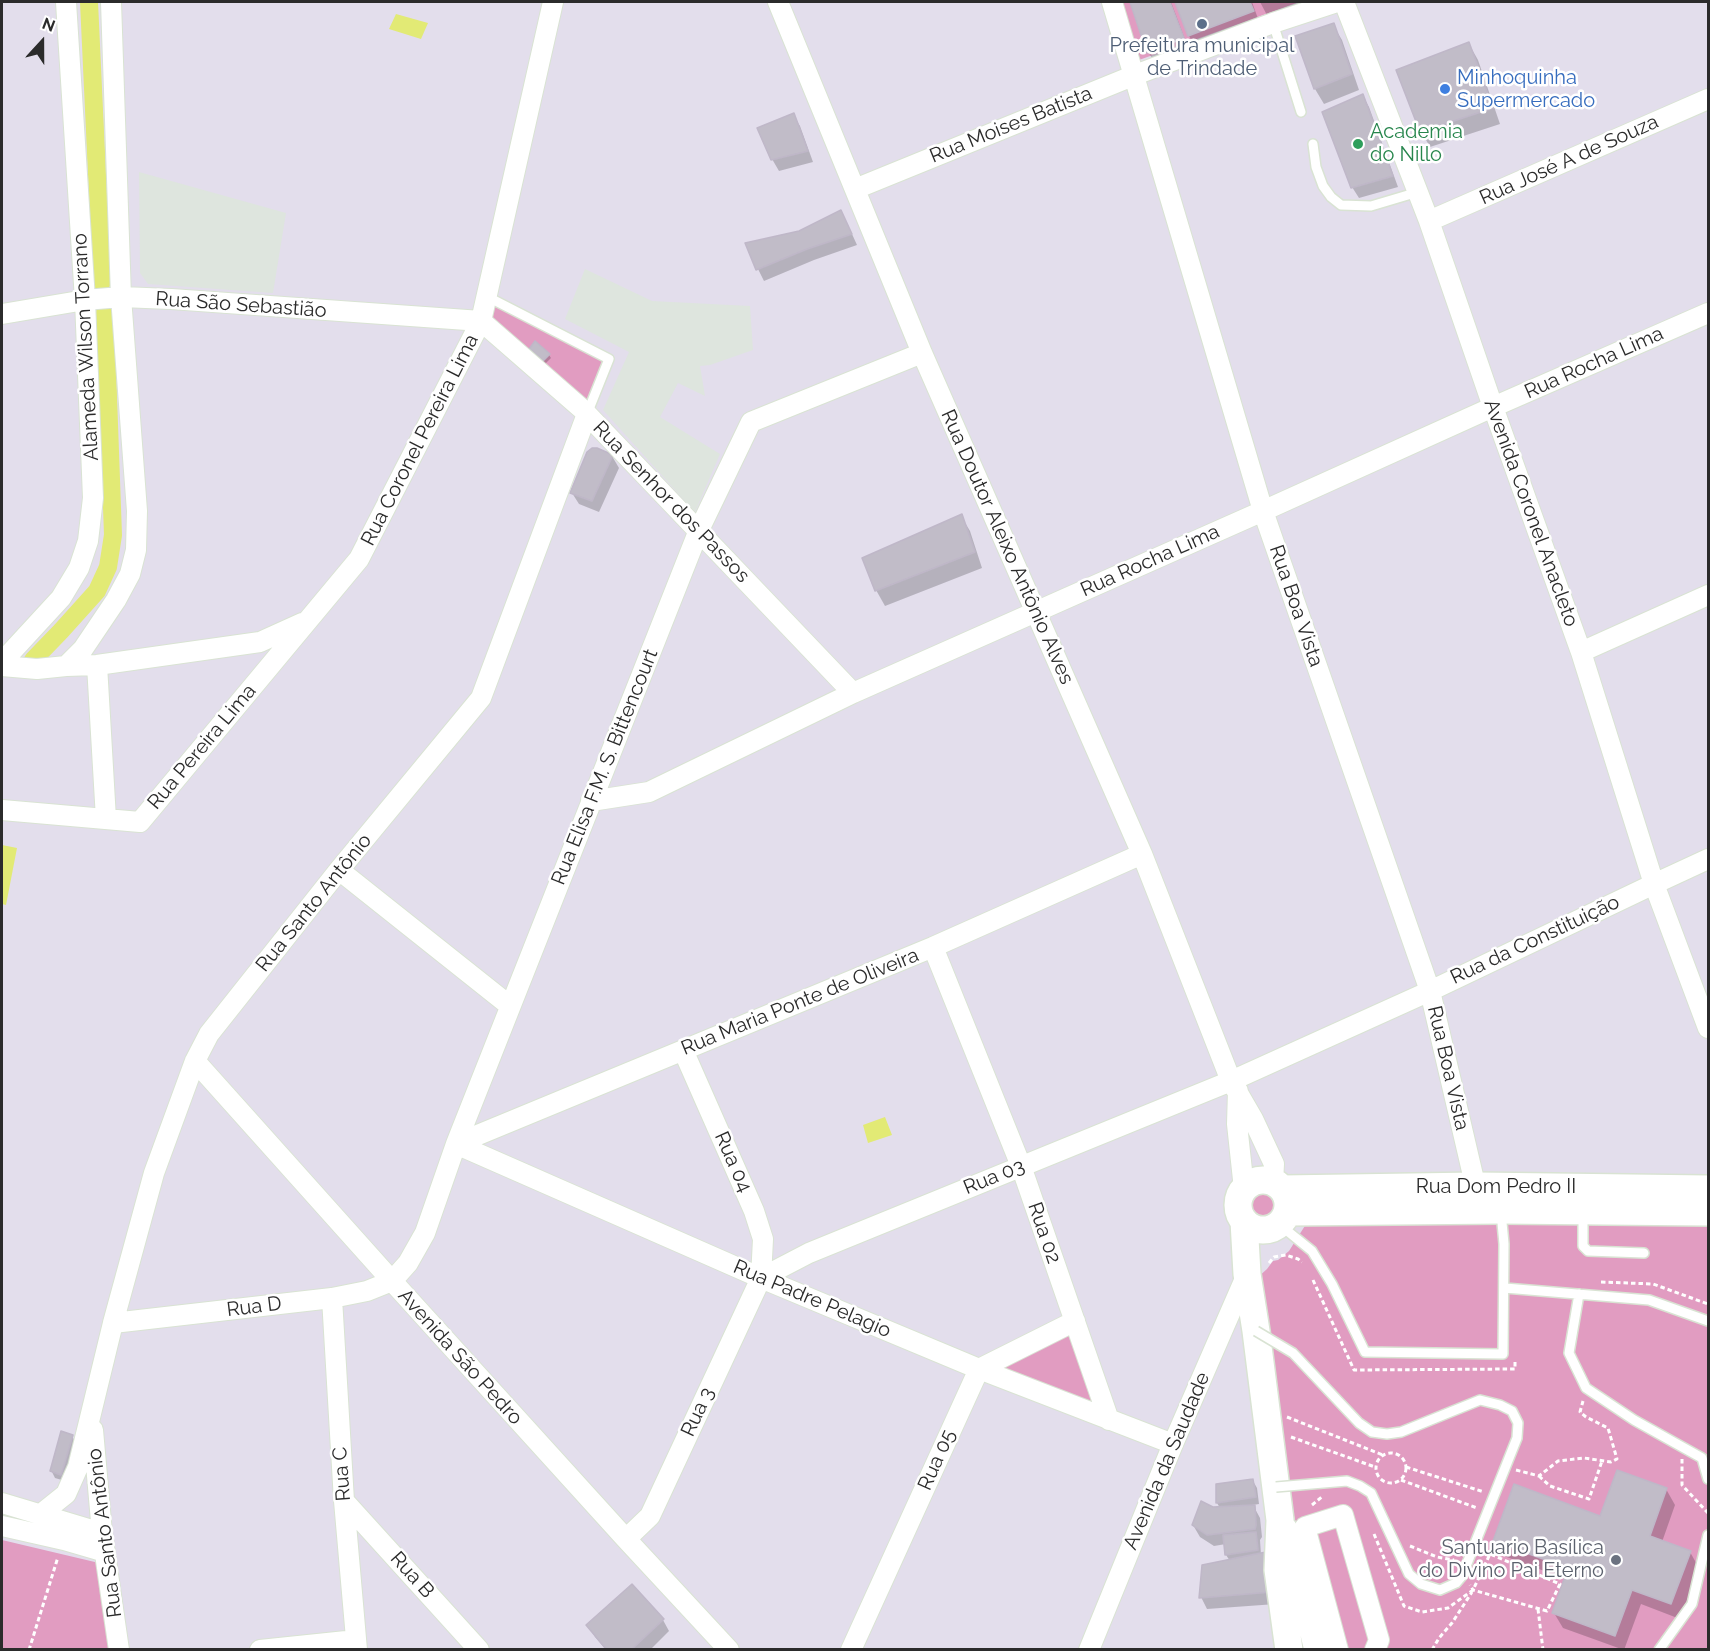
<!DOCTYPE html>
<html>
<head>
<meta charset="utf-8">
<style>
	body { margin:0 }
	#map { position:relative; width:1710px; height:1651px; overflow:hidden; background:#e3deec; font-family:Raleway,sans-serif }
	canvas { display:block }
	.frame { position:absolute; inset:0; border:3px solid #2b2b2b; pointer-events:none }
	.north { position:absolute; left:12px; top:12px; width:60px; height:60px; -webkit-text-stroke:4px #fff; paint-order:stroke; rotate:21deg; font-size:16px; font-weight:700; line-height:24px; text-align:center; color:#2b2b2b }
	.north::after { content:''; display:block; margin:auto; width:21px; height:27px; background:#2b2b2b; clip-path:polygon(50% 0,100% 100%,50% 72%,0 100%) }
</style>
</head>
<body>
<div id="map">
<canvas width="1710" height="1651"></canvas>
<div class="frame"></div>
<div class="north">N</div>
</div>
<script>
const ctx = document.querySelector('canvas').getContext('2d');
ctx.lineJoin = 'round';
function fillPath(path, color) {
  ctx.fillStyle = color;
  ctx.fill(path, 'evenodd');
}
function poly(rows) {
  const path = new Path2D();
  for (const r of rows) {
    if (r.length === 3) {
      path.moveTo(r[0] + r[2], r[1]);
      path.arc(r[0], r[1], r[2], 0, 2 * Math.PI);
      continue;
    }
    path.moveTo(r[0], r[1]);
    for (let i = 2; i < r.length; i += 2) path.lineTo(r[i], r[i + 1]);
  }
  return path;
}
function strokePath(path, color, width, dash) {
  ctx.strokeStyle = color;
  ctx.lineWidth = width;
  ctx.lineCap = dash ? 'butt' : 'round';
  ctx.setLineDash(dash || []);
  ctx.stroke(path);
}
function write(font, color, halo, rows, align = 'center') {
  ctx.font = font + ' Raleway,sans-serif';
  ctx.lineWidth = 5;
  ctx.setLineDash([]);
  ctx.textBaseline = 'middle';
  ctx.strokeStyle = halo;
  ctx.fillStyle = color;
  for (const [text, x, y, turn = 0] of rows) {
    ctx.save();
    ctx.translate(x, y);
    ctx.rotate((+turn || 0) * Math.PI / 180);
    ctx.textAlign = isNaN(turn) ? turn : align;
    if (halo) ctx.strokeText(text, 0, 0);
    ctx.fillText(text, 0, 0);
    ctx.restore();
  }
}
fillPath(poly([
	[139,172,286,213,273,293,148,284,140,273],
	[585,269,652,301,750,306,753,350,710,365,700,366,705,396,678,383,660,417,720,454,695,512,603,410,629,352,565,319]
]), '#dee5de');
fillPath(poly([
	[1121,2,1299,2,1139,60],
	[488,299,606,361,586,410,483,320],
	[1264,1206,14],
	[1308,1221,1708,1221,1708,1649,1324,1649,1280,1454,1256,1279,1267,1269,1273,1261,1278,1260,1289,1251],
	[1068,1332,1096,1408,1001,1368],
	[2,1540,99,1563,110,1649,2,1650]
]), '#e19cc1');
fillPath(poly([
	[396,14,428,23,421,39,389,29],
	[2,845,17,848,6,905,2,904],
	[885,1117,892,1135,868,1143,863,1125]
]), '#e2ea75');
fillPath(poly([
	[1131,2,1171,2,1189,50,1155,64,1149,53],
	[1177,2,1252,2,1261,27,1198,51,1189,36],
	[1260,2,1309,2,1268,17],
	[1333,25,1342,40,1359,90,1324,104,1315,89,1297,36],
	[1469,44,1478,60,1500,124,1430,147,1421,131],
	[1363,96,1369,107,1398,187,1359,198,1352,187],
	[793,115,800,126,813,162,779,171,772,159],
	[847,223,857,245,814,260,764,281,758,269],
	[549,355,551,358,543,366,530,356],
	[612,456,619,468,599,512,579,504,572,493],
	[961,516,970,531,982,568,885,606,876,590],
	[72,1436,76,1443,65,1481,55,1478,51,1470],
	[1253,1481,1257,1488,1259,1504,1253,1505,1260,1518,1262,1537,1260,1540,1261,1555,1276,1604,1207,1609,1201,1597,1230,1561,1226,1555,1226,1544,1214,1546,1200,1537,1193,1525,1212,1508,1220,1508,1217,1503],
	[1666,1489,1675,1505,1662,1542,1690,1552,1699,1568,1680,1619,1641,1604,1624,1650,1563,1628,1554,1613,1566,1579,1504,1556,1495,1541,1601,1518],
	[663,1620,669,1631,650,1650,606,1650,595,1637,588,1625]
]), '#0003');
strokePath(poly([
	[89,2,102,282],
	[33,660,61,631,97,591,108,567,113,535,105,313]
]), '#e2ea75', 18);
const building = poly([
	[1130,2,1170,2,1184,38,1147,53,1130,2],
	[1175,2,1250,2,1254,11,1188,36,1175,2],
	[1334,23,1352,74,1314,89,1295,36,1334,23],
	[1469,42,1493,108,1420,132,1396,70,1469,42],
	[1363,94,1393,176,1351,188,1322,112,1363,94],
	[794,113,808,151,771,160,757,128,794,113],
	[841,210,852,234,807,249,756,270,745,243,799,231,841,210],
	[535,341,550,354,541,363,526,353,535,341],
	[592,448,597,448,613,455,592,501,570,493,587,452,592,448],
	[962,514,975,552,875,591,862,558,962,514],
	[61,1431,73,1435,61,1475,50,1471,61,1431],
	[1617,1470,1667,1488,1650,1536,1691,1551,1671,1604,1632,1590,1615,1636,1552,1613,1568,1568,1493,1541,1514,1484,1600,1516,1617,1470],
	[1253,1479,1256,1497,1216,1503,1216,1484,1253,1479],
	[1201,1501,1213,1507,1255,1505,1256,1525,1255,1529,1207,1535,1192,1525,1201,1501],
	[1256,1532,1258,1550,1225,1555,1223,1535,1256,1532],
	[1266,1552,1271,1592,1199,1598,1202,1565,1266,1552],
	[632,1584,664,1619,631,1650,607,1650,586,1625,632,1584]
]);
fillPath(building, '#c1bcc8');
strokePath(building, '#bfb7c8', 1.5);
const lane = poly([
	[1273,23,1301,112],
	[1313,144,1316,167,1323,186,1331,197,1341,205,1371,206,1418,192],
	[486,296,609,359,587,414],
	[1583,1213,1583,1246,1588,1251,1644,1253],
	[1280,1225,1312,1251,1332,1284,1365,1352,1503,1354,1504,1244,1501,1212],
	[1505,1288,1649,1300,1708,1321],
	[1579,1294,1569,1353,1586,1388,1634,1420,1702,1458,1708,1479],
	[1659,1650,1692,1604,1708,1535]
]);
const street = poly([
	[778,2,922,353,1142,854,1231,1081,1253,1119,1274,1164,1273,1182],
	[1112,2,1263,511,1430,991,1478,1197],
	[1344,2,1429,221,1493,407,1581,652,1654,884,1708,1028],
	[855,189,1135,75,1273,23,1337,2],
	[1429,221,1708,99],
	[2,314,85,300,121,297,171,299,481,321],
	[481,321,582,409,853,693],
	[1581,652,1708,595],
	[2,662,61,598,79,568,88,541,93,498,85,300,66,2],
	[97,665,106,819],
	[2,666,37,669,66,666,97,665,260,642,302,623],
	[66,666,83,649,116,600,130,574,136,550,137,511,121,297,111,2],
	[591,801,649,792,853,693,1263,511,1493,407,1708,313],
	[2,810,140,822,359,559,481,321,553,2],
	[339,870,510,1006],
	[933,947,1021,1166,1109,1420],
	[195,1061,392,1281,626,1539,729,1650],
	[1238,1091,1237,1124,1244,1189],
	[456,1144,761,1278,979,1369,1173,1444],
	[456,1144,933,947,1142,854],
	[761,1278,809,1253,1231,1081,1430,991,1654,884,1708,859],
	[332,1298,344,1501,357,1650],
	[113,1323,332,1298,367,1291,392,1281,408,1263,425,1233,456,1144,699,530,751,422,922,353],
	[93,1430,102,1533,119,1650],
	[344,1501,479,1650],
	[2,1503,102,1533],
	[41,1514,66,1494,78,1467,113,1323,154,1173,195,1061,209,1034,339,870,481,698,587,414],
	[2,1526,64,1540,105,1552],
	[626,1539,650,1516,761,1278,763,1239,754,1211,683,1050],
	[260,1650,356,1640],
	[851,1650,979,1369,1075,1321],
	[1089,1650,1173,1444,1247,1274],
	[1338,1650,1305,1527,1343,1515,1379,1640,1375,1650]
]);
const secondary = poly([
	[1263,1205,25],
	[1283,1189,1476,1186,1708,1189],
	[1288,1212,1501,1210,1708,1212],
	[1244,1221,1247,1274,1256,1331,1280,1520,1278,1570,1289,1650],
	[1284,1530,1298,1567,1318,1650]
]);
strokePath(lane, '#d9e3d3', 12);
strokePath(street, '#d9e3d3', 22);
strokePath(secondary, '#d9e3d3', 30);
strokePath(poly([
	[1269,1263,1274,1257,1286,1255,1298,1259,1302,1262],
	[1313,1280,1354,1370,1515,1369,1515,1359],
	[1601,1282,1653,1284,1708,1304],
	[1287,1417,1383,1455],
	[1291,1437,1375,1467],
	[1391,1468,15],
	[1682,1459,1682,1485,1708,1513],
	[1406,1467,1484,1492],
	[1516,1470,1539,1476,1558,1461,1584,1458,1611,1462,1617,1459,1608,1428,1586,1417,1580,1412,1583,1401],
	[1539,1476,1550,1486,1589,1499,1602,1461],
	[1401,1480,1477,1508],
	[1312,1505,1323,1496],
	[1374,1534,1404,1606,1422,1612,1448,1608,1473,1590,1490,1554,1560,1584,1547,1611,1473,1590,1470,1585],
	[1410,1546,1437,1557,1454,1560],
	[1538,1609,1543,1650],
	[29,1650,58,1557],
	[1432,1650,1439,1638,1452,1623,1472,1592]
]), '#fff', 3, [4.5, 3]);
strokePath(lane, '#fff', 9);
strokePath(street, '#fff', 20);
strokePath(secondary, '#fff', 27);
const laneBridge = poly([
	[1256,1331,1293,1353,1359,1423,1372,1432,1387,1434,1401,1432,1480,1400,1500,1405,1512,1411,1518,1423,1517,1438,1462,1576,1456,1583,1440,1590,1421,1584,1409,1574,1371,1493,1360,1486,1347,1481,1276,1487]
]);
strokePath(laneBridge, '#d9e3d3', 12, []);
strokePath(laneBridge, '#fff', 9);
for (const [x, y, r, color] of [
	[1202,24,6,"#5c6f8a"],
	[1445,89,6,"#3f7fe0"],
	[1358,144,6,"#2e9e5b"],
	[1616,1560,6,"#6b7280"]
]) {
  const dot = new Path2D();
  dot.arc(x, y, r, 0, 2 * Math.PI);
  ctx.fillStyle = color;
  ctx.fill(dot);
  strokePath(dot, '#fff', 2);
}
write('20px', '#4e5e75', '#fff', [
	["Prefeitura municipal",1202,46],
	["de Trindade",1202,69]
]);
write('20px', '#366cbe', '#fff', [
	["Minhoquinha",1457,78],
	["Supermercado",1457,101]
], 'left');
write('20px', '#2b2b2b', '#fff', [
	["Rua Moises Batista",1011,125,-22],
	["Rua José A de Souza",1569,160,-24],
	["Rua São Sebastião",241,305,4],
	["Alameda Wilson Torrano",86,347,-93],
	["Rua Rocha Lima",1594,363,-24],
	["Rua Coronel Pereira Lima",420,440,-63],
	["Rua Senhor dos Passos",671,502,46],
	["Avenida Coronel Anacleto",1531,513,70],
	["Rua Doutor Aleixo Antônio Alves",1007,547,66],
	["Rua Rocha Lima",1150,561,-24],
	["Rua Boa Vista",1296,606,71],
	["Rua Pereira Lima",202,747,-50],
	["Rua Elisa F.M. S. Bittencourt",605,767,-68],
	["Rua Santo Antônio",314,903,-51],
	["Rua da Constituição",1535,940,-25],
	["Rua Maria Ponte de Oliveira",800,1002,-22],
	["Rua Boa Vista",1448,1068,77],
	["Rua 04",733,1162,66],
	["Rua 03",994,1177,-22],
	["Rua Dom Pedro II",1496,1187],
	["Rua 02",1044,1233,71],
	["Rua Padre Pelagio",812,1299,23],
	["Rua D",254,1307,-7],
	["Avenida São Pedro",460,1357,48],
	["Rua 3",698,1412,-65],
	["Rua 05",937,1460,-66],
	["Avenida da Saudade",1167,1461,-67],
	["Rua C",342,1474,-94],
	["Rua Santo Antônio",105,1533,-97],
	["Rua B",412,1575,48]
]);
write('20px', '#27864d', '#fff', [
	["Academia",1370,132],
	["do Nillo",1370,155]
], 'left');
write('20px', '#5b616d', '#fff', [
	["Santuario Basílica",1604,1548],
	["do Divino Pai Eterno",1604,1571]
], 'right');
</script>
</body>
</html>
